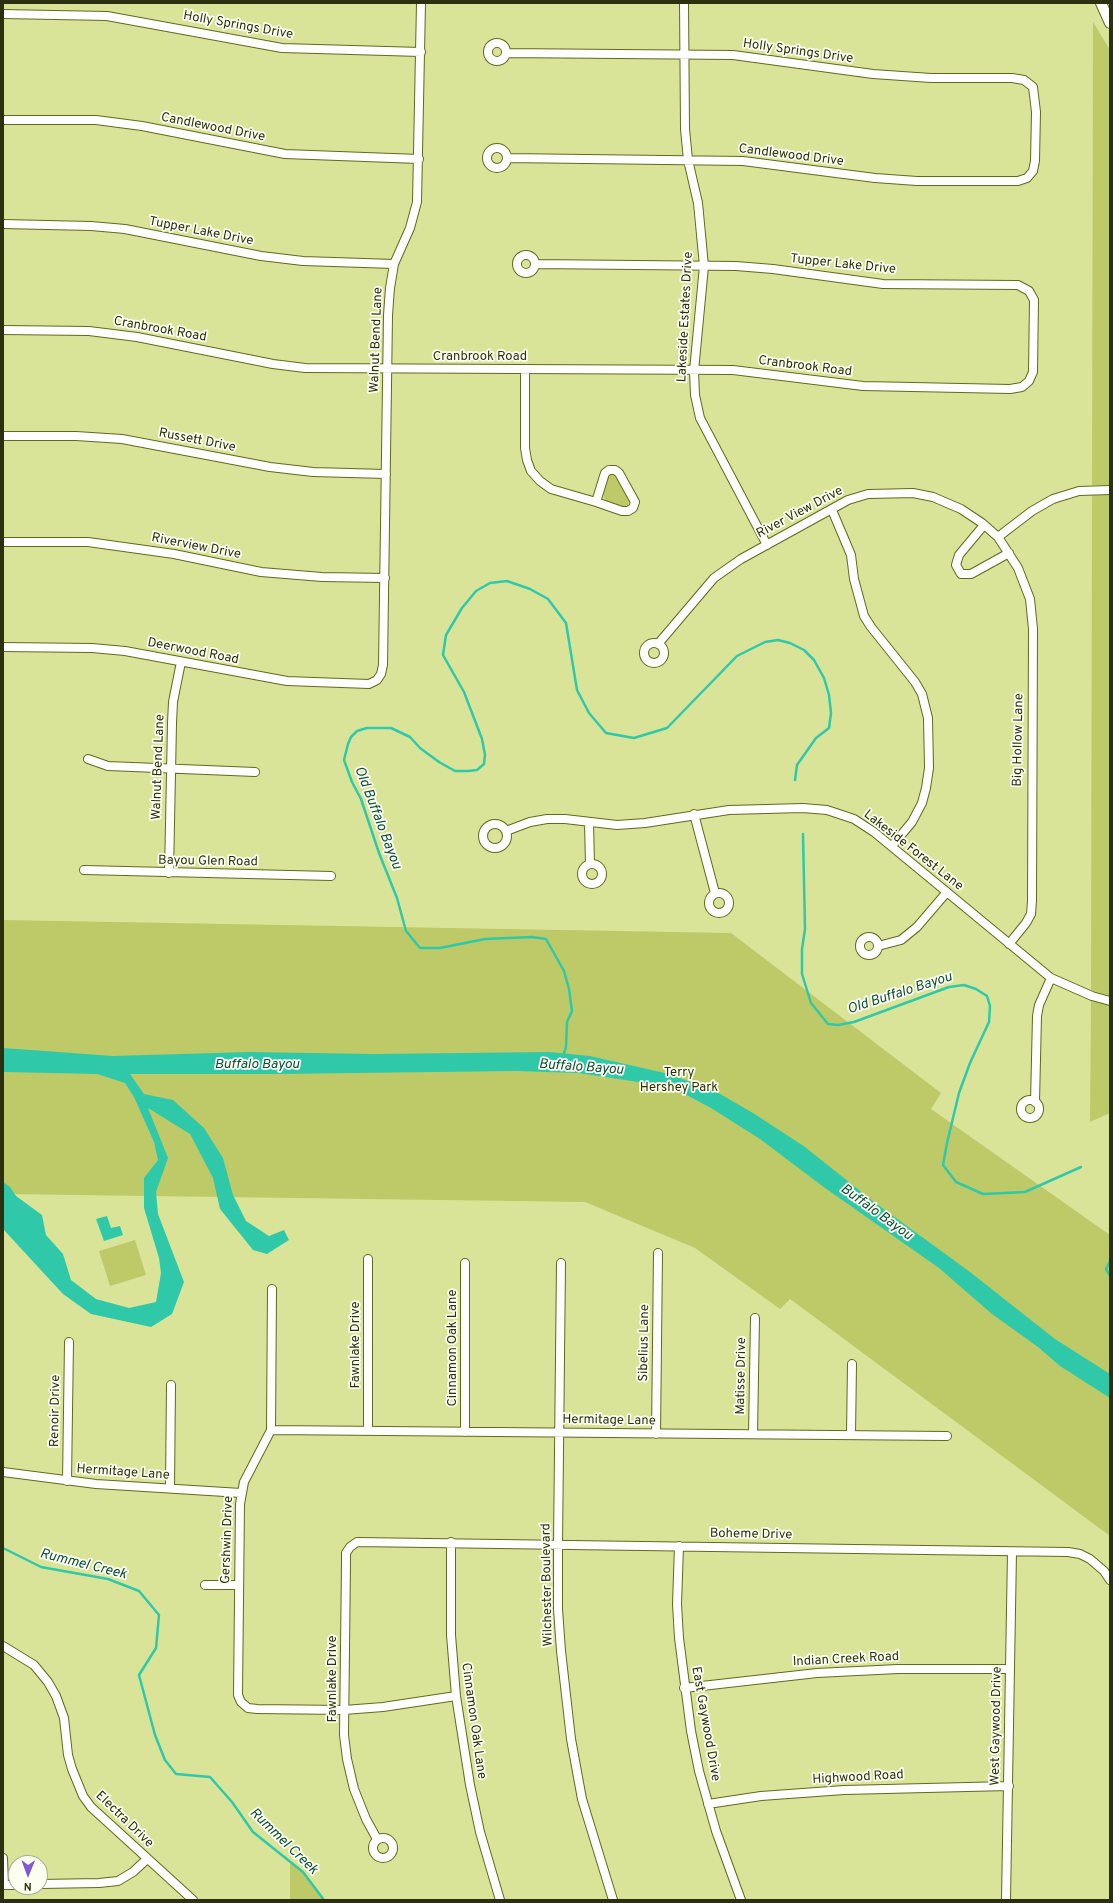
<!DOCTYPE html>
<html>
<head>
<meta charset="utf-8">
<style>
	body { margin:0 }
	#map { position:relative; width:1113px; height:1903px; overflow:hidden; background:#dae499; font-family:Overpass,sans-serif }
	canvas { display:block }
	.frame { position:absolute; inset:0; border:4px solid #2c3011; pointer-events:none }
	.north { position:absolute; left:8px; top:1855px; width:40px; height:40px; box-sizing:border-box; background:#fcfff0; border:1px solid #a9ac97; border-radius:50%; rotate:181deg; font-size:11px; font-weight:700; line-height:16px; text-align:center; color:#2c3011 }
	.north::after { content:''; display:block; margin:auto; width:14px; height:18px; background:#8159d3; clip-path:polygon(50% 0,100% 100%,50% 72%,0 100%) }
</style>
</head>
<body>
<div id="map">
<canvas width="1113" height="1903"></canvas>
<div class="frame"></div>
<div class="north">N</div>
</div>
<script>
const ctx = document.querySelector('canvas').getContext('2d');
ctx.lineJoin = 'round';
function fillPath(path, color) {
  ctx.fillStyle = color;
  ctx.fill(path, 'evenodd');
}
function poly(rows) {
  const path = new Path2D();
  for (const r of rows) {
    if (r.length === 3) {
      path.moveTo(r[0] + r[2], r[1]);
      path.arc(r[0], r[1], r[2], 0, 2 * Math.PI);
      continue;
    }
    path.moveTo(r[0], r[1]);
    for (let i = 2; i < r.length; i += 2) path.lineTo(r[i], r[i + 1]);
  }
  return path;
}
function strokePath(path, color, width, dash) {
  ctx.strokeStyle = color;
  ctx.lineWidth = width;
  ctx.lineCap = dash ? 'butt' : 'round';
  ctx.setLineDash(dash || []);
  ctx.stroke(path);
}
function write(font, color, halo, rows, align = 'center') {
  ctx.font = font + ' Overpass,sans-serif';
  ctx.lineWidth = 3.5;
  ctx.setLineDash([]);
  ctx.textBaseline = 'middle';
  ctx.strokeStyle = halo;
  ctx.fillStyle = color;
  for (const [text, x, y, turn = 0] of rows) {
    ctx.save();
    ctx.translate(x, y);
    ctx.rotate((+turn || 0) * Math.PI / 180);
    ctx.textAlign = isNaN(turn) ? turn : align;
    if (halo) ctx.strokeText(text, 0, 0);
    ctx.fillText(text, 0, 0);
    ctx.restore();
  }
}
fillPath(poly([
	[1093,22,1110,50,1110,485,1092,485],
	[612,474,618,477,629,501,628,506,625,507,606,501,604,497,603,494,609,476],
	[1110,494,1110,996,1091,990,1092,495],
	[3,920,731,933,941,1093,931,1109,1110,1235,1110,1536,790,1299,780,1309,695,1248,585,1202,3,1194],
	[1091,1000,1110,1005,1110,1113,1090,1122],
	[135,1240,146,1275,110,1286,99,1251],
	[290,1861,303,1872,324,1900,290,1900]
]), '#beca68');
fillPath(poly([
	[3,1048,113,1056,249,1052,374,1054,549,1052,590,1056,669,1074,715,1091,753,1113,805,1147,874,1202,970,1272,1055,1339,1110,1374,1110,1398,1060,1366,1038,1347,992,1314,939,1268,825,1188,760,1139,711,1108,679,1091,665,1086,578,1073,516,1071,277,1074,130,1074,144,1094,173,1100,204,1128,223,1158,233,1195,246,1221,269,1236,284,1230,289,1240,267,1254,253,1250,220,1209,213,1178,190,1134,148,1108,168,1158,156,1192,158,1214,184,1282,172,1314,151,1327,91,1314,63,1294,3,1229,3,1182,10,1187,16,1196,42,1215,46,1235,63,1254,71,1280,96,1299,129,1308,156,1302,161,1273,159,1258,144,1208,144,1178,158,1160,154,1142,134,1097,125,1083,97,1074,3,1072],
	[107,1216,111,1228,120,1226,123,1235,104,1241,96,1219]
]), '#2fc9a9');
strokePath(poly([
	[803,834,805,929,802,949,802,974,811,1003,828,1024,838,1025,854,1022,949,987,964,985,976,989,987,996,990,1006,989,1022,970,1063,959,1093,947,1143,943,1165,956,1182,983,1194,1025,1192,1081,1167],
	[563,1056,566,1047,567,1022,572,1011,569,989,564,971,546,939,532,937,485,939,440,948,420,948,406,931,397,898,379,853,361,799,352,782,344,760,348,744,351,737,357,731,367,728,391,728,410,737,420,748,439,762,455,771,468,771,477,770,484,764,485,755,482,739,464,692,443,655,446,635,462,608,476,591,490,583,507,581,530,589,548,599,566,623,577,690,589,713,606,733,634,738,667,728,737,656,765,642,778,640,790,643,804,650,814,660,824,678,829,695,831,713,829,728,816,738,797,765,795,780],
	[1110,1261,1106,1269,1110,1276],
	[3,1548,41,1567,108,1579,139,1591,159,1615,156,1648,139,1675,155,1735,165,1760,176,1774,210,1777,232,1802,253,1832,303,1872,324,1900]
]), '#2fc9a9', 2.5);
const minor = poly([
	[684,3,685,129,688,160,698,203,704,266,694,371,695,395,700,418,767,545],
	[3,14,107,16,282,48,421,52],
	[497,52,9],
	[506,53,733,55,873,74,931,78,1012,78,1024,80,1033,87,1036,112,1035,161,1033,171,1027,178,1018,181,917,181,875,178,743,161,507,158],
	[3,120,96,120,142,126,285,154,419,159],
	[497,158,10],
	[3,224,91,226,125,229,261,256,303,261,394,264],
	[526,264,9],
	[3,330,89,331,137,337,273,364,305,368,733,370,863,386,1010,389,1022,387,1029,381,1033,372,1034,300,1029,291,1018,285,883,284,773,269,736,266,535,264],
	[525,369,525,448,527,460,531,471,540,481,551,489,596,502],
	[3,436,76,436,122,439,270,467,313,472,386,474],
	[609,470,615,470,619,473,635,502,633,508,628,511,622,511,596,502,605,473,609,470],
	[832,510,851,555,854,579,864,616,871,627,915,682,922,694,928,718,929,768,926,788,922,803,912,822,892,846],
	[984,525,959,555,956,565,961,574,971,574,1009,553],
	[998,537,1032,511,1053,499,1079,491,1110,490],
	[3,542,88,542,174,554,261,572,322,577,385,578],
	[654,653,10],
	[658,644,714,578,741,559,848,500,868,494,913,493,933,497,961,509,982,523,998,537,1018,568,1030,599,1033,629,1032,901,1031,914,1026,923,1009,944],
	[3,647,92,648,125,651,287,681,369,684,377,680,381,674,383,665,388,315,390,288,394,264,410,228,417,202,421,3],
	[88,759,108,766,255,772],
	[694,814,715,893],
	[589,823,590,864],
	[495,836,12],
	[506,831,530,822,547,819,565,819,617,825,645,823,729,810,803,808,827,810,854,819,874,832,1051,978,1092,996,1110,1001],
	[592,874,10],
	[84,870,331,876],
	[169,873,172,723,173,702,181,662],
	[719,903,10],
	[869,946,9],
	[878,946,901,940,917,927,947,892],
	[1030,1109,9],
	[1035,1102,1037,1016,1039,1005,1051,978],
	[561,1263,558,1544,558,1609,561,1651,571,1739,582,1799,613,1900],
	[272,1289,271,1430,244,1482,240,1504,238,1695,241,1702,248,1708,257,1709,344,1710,383,1707,456,1696],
	[271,1430,947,1436],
	[368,1431,368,1259],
	[465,1432,465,1263],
	[656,1434,658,1253],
	[753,1434,755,1318],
	[851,1435,852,1364],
	[3,1472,96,1484,241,1493],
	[67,1481,69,1342],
	[170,1488,171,1385],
	[451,1542,451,1635,456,1696,470,1785,480,1832,500,1900],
	[679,1546,677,1604,679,1638,691,1731,699,1771,716,1831,741,1900],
	[205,1585,239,1585],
	[3,1646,34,1665,48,1682,56,1696,64,1718,68,1755,72,1769,83,1796,91,1807,193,1900],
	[684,1688,817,1673,898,1669,1010,1669],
	[708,1804,761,1796,844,1790,1009,1786],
	[383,1848,10],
	[377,1839,366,1819,354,1789,347,1759,344,1735,346,1562,346,1553,350,1547,357,1542,1068,1552,1080,1554,1090,1559,1104,1571,1110,1580],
	[3,1858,4,1885],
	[40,1884,99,1883,118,1881,133,1872,147,1859],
	[3,1885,16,1885],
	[1006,1900,1012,1552]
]);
const major = poly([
	[1101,3,1110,23]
]);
strokePath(minor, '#61691d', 10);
strokePath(major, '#61691d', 12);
strokePath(minor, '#fff', 8);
strokePath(major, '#fff', 10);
write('13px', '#2c3011', '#fcfff0', [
	["Holly Springs Drive",238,26,10],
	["Holly Springs Drive",798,52,8],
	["Candlewood Drive",213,128,11],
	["Candlewood Drive",791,156,7],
	["Tupper Lake Drive",201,232,11],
	["Tupper Lake Drive",843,265,6],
	["Lakeside Estates Drive",686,317,-87],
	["Cranbrook Road",160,330,10],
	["Walnut Bend Lane",377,340,-88],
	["Cranbrook Road",480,357],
	["Cranbrook Road",805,367,7],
	["Russett Drive",197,441,11],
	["River View Drive",800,513,-28],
	["Riverview Drive",196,547,11],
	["Deerwood Road",193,652,11],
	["Big Hollow Lane",1019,740,-89],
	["Walnut Bend Lane",159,767,-88],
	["Lakeside Forest Lane",913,851,38],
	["Bayou Glen Road",208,862,1],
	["Sibelius Lane",645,1343,-89],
	["Fawnlake Drive",356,1345,-90],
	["Cinnamon Oak Lane",453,1348,-90],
	["Matisse Drive",742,1376,-89],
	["Renoir Drive",56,1411,-89],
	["Hermitage Lane",609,1421,1],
	["Hermitage Lane",123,1473,4],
	["Boheme Drive",751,1535,1],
	["Gershwin Drive",228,1540,-88],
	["Wilchester Boulevard",548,1585,-91],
	["Indian Creek Road",846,1660,-3],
	["Fawnlake Drive",333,1679,-90],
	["Cinnamon Oak Lane",473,1721,82],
	["East Gaywood Drive",705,1724,80],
	["West Gaywood Drive",997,1726,-89],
	["Highwood Road",858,1778,-3],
	["Electra Drive",124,1820,44]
]);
write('13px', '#2a2e01', '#fcfff0', [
	["Terry",679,1073],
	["Hershey Park",679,1088]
]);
write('italic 14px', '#0e4c3f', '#fcfff0', [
	["Old Buffalo Bayou",377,818,69],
	["Old Buffalo Bayou",900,994,-18],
	["Buffalo Bayou",257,1065],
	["Buffalo Bayou",581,1068,4],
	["Buffalo Bayou",876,1213,36],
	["Rummel Creek",83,1565,14],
	["Rummel Creek",283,1842,44]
]);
</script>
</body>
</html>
